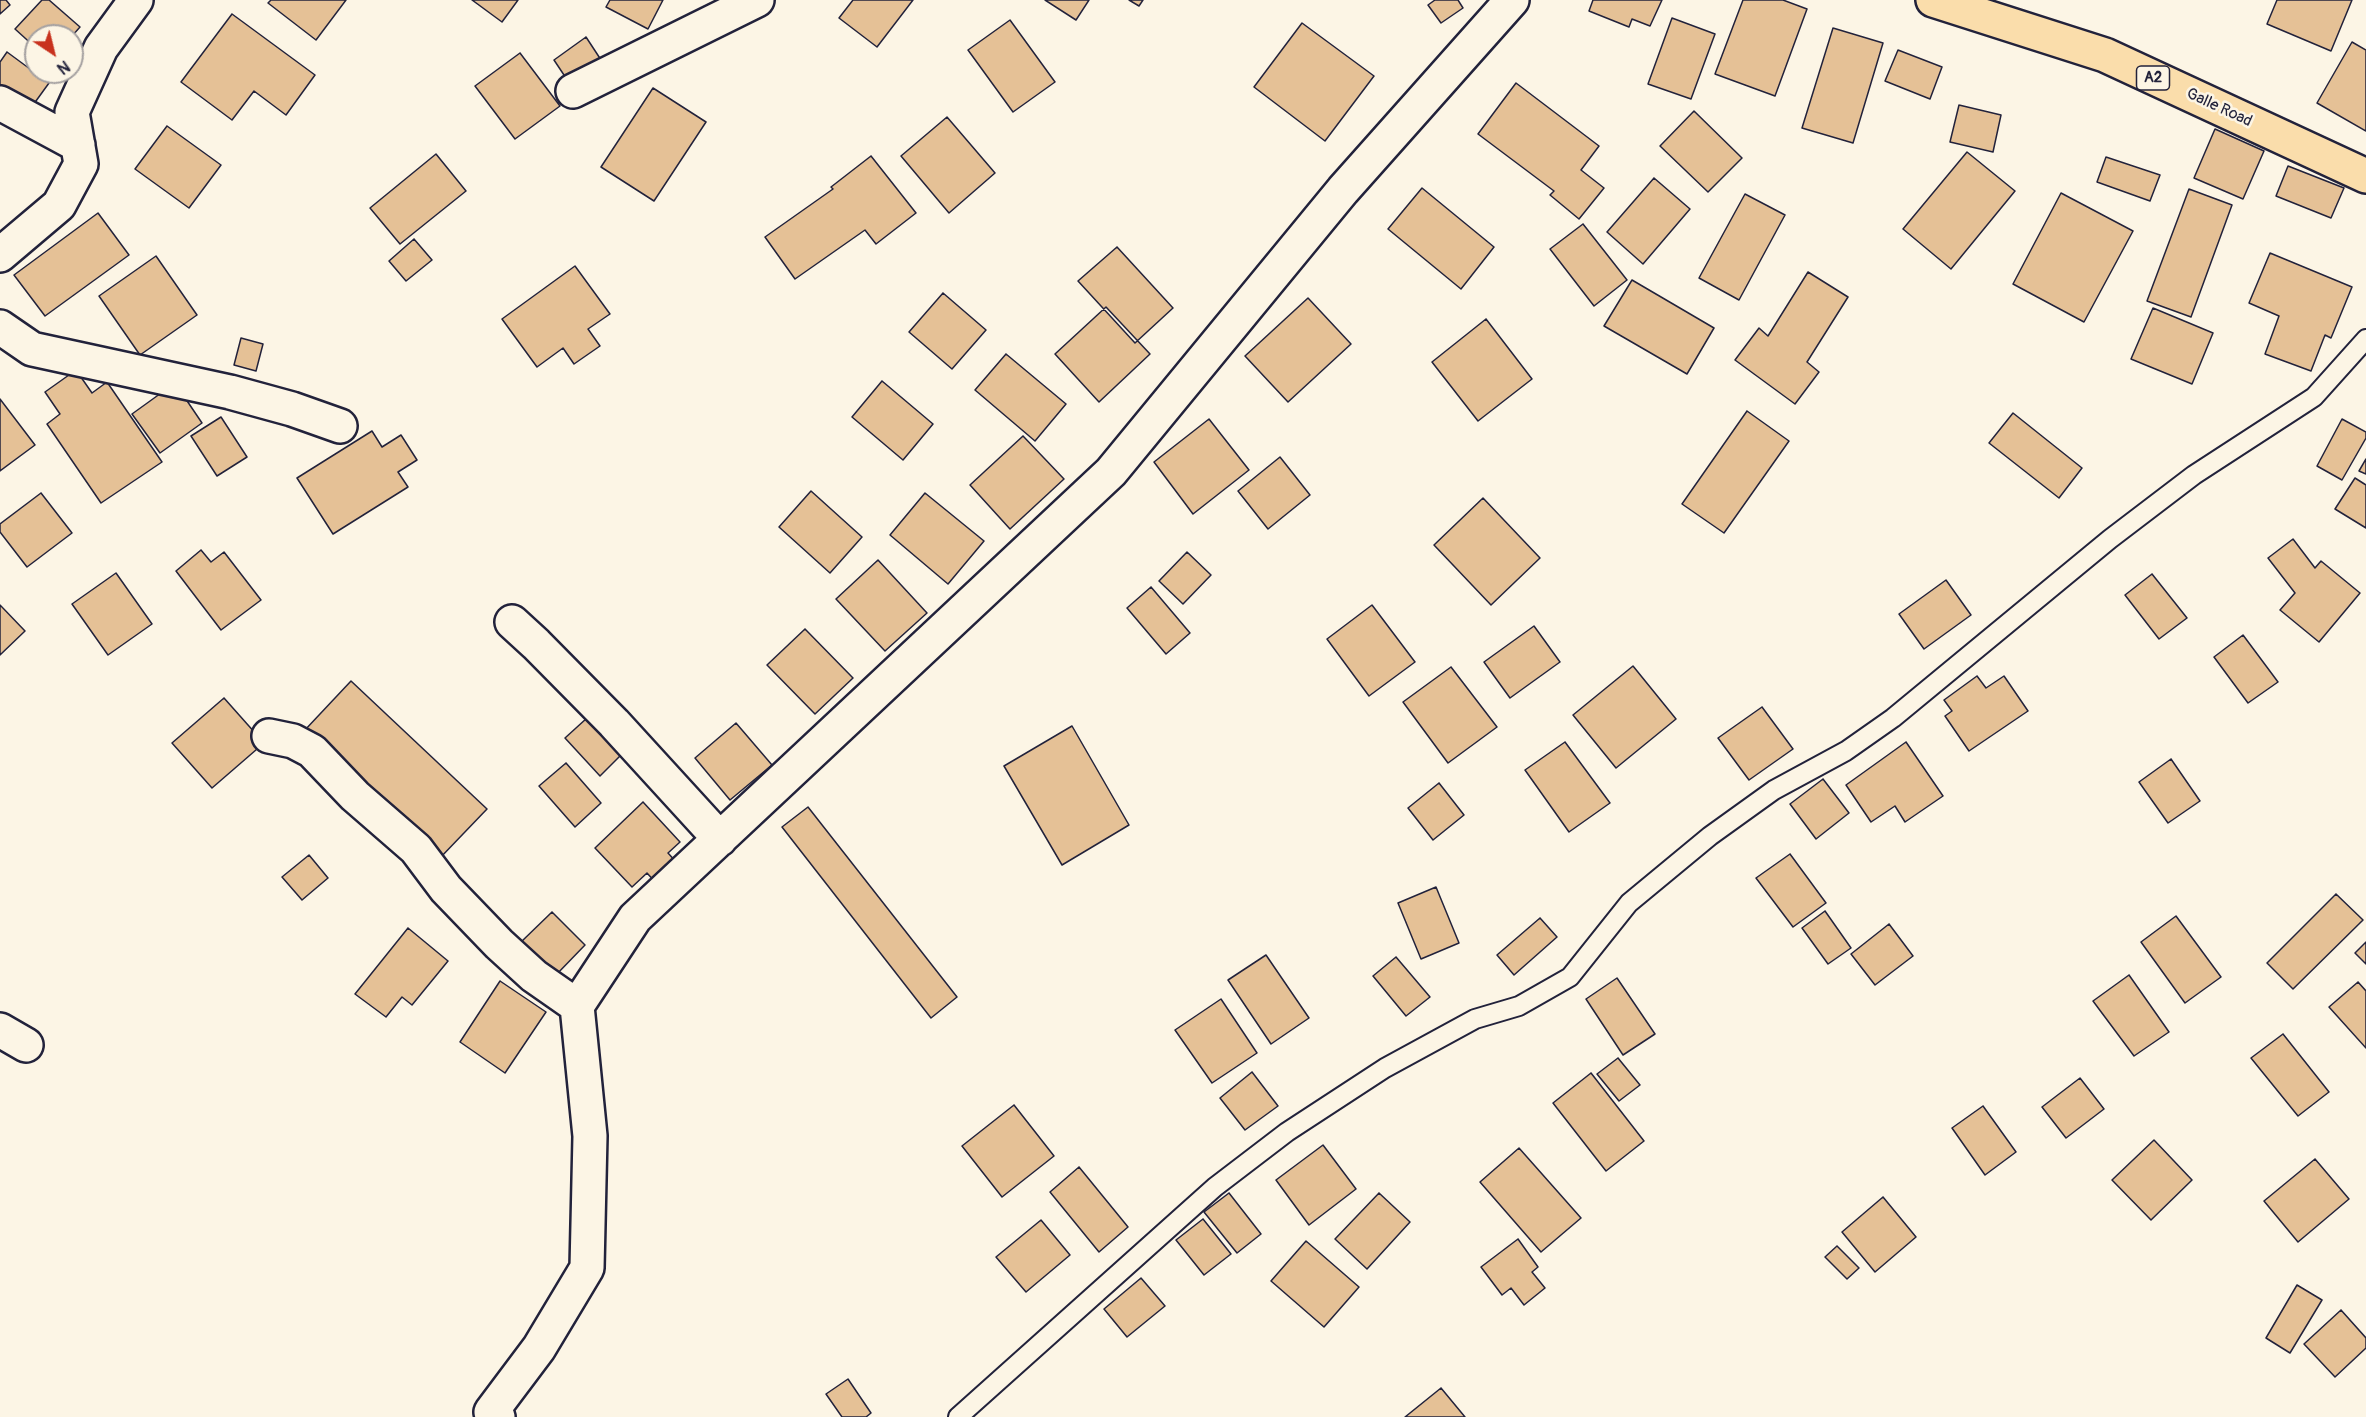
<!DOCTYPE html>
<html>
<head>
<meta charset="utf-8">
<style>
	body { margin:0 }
	#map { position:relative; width:2366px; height:1417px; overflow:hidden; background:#fcf5e5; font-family:Pangolin,sans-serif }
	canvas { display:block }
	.north { position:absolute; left:24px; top:24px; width:60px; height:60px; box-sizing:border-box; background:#fcf5e5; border:2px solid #a5a1a1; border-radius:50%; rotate:145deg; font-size:16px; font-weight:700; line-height:24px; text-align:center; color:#22223b }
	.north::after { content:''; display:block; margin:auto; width:21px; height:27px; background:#c8321e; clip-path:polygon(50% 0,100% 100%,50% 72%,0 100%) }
</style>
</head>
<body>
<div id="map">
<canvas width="2366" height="1417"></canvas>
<div class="north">N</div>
</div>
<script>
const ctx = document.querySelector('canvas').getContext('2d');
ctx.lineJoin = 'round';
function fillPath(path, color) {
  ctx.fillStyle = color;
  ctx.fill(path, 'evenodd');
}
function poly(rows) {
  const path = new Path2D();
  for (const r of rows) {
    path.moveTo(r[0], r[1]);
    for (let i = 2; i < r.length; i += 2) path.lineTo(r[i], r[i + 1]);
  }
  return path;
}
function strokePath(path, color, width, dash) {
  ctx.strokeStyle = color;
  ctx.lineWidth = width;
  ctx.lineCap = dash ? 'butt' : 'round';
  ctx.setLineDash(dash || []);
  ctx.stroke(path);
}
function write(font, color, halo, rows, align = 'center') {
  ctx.font = font + ' Pangolin,sans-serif';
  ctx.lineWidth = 5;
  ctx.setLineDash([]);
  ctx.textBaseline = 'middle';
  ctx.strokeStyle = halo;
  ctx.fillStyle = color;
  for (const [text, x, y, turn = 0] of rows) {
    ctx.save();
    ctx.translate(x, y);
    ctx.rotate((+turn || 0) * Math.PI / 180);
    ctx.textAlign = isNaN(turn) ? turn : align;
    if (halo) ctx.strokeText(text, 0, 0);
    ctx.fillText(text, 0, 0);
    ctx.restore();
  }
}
const building = poly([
	[0,0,6,0,10,5,0,14,0,0],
	[42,0,49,0,80,27,72,36,36,36,36,48,15,29,42,0],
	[271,0,346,0,316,40,268,3,271,0],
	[472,0,518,0,502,22,472,0],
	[610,0,663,0,648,29,606,7,610,0],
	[853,0,913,0,877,47,839,18,853,0],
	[1045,0,1089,0,1076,20,1045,0],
	[1129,0,1143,0,1139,6,1129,0],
	[1435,0,1458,0,1463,8,1441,23,1428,5,1435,0],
	[1593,0,1662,0,1650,26,1632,19,1629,27,1589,11,1593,0],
	[1743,0,1783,0,1807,9,1775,96,1715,74,1743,0],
	[2277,0,2352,0,2331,51,2267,24,2277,0],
	[232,14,315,75,286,115,254,91,232,120,181,82,232,14],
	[1672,18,1715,34,1691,99,1648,84,1672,18],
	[1010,20,1055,82,1013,112,968,50,1010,20],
	[1302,23,1374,76,1325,141,1254,87,1302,23],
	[1833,28,1883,43,1853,143,1802,128,1833,28],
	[586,37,605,66,572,87,554,60,586,37],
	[2352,42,2366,50,2366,131,2317,103,2352,42],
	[1898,50,1942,67,1930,99,1885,81,1898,50],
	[7,52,49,83,28,112,0,91,0,62,7,52],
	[520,53,560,106,515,139,475,86,520,53],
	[1516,83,1599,146,1581,170,1604,188,1579,219,1550,195,1554,191,1478,134,1516,83],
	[653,88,706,122,654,201,601,167,653,88],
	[1959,105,2001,115,1993,152,1950,142,1959,105],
	[1694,111,1742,158,1708,192,1660,146,1694,111],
	[947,117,995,173,949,213,901,156,947,117],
	[167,126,221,165,189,208,135,169,167,126],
	[2215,129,2264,151,2243,199,2194,178,2215,129],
	[1967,152,2015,191,1951,269,1903,229,1967,152],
	[436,154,466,191,400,244,370,208,436,154],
	[871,156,916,213,876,244,865,230,795,279,765,237,833,189,831,187,871,156],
	[2106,157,2160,175,2150,201,2097,182,2106,157],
	[2288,166,2344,188,2331,218,2276,196,2288,166],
	[1654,178,1690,209,1643,264,1607,232,1654,178],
	[1422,188,1494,247,1461,289,1388,229,1422,188],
	[2189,189,2232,205,2191,317,2147,301,2189,189],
	[2061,193,2133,231,2084,322,2013,284,2061,193],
	[1745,194,1785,215,1739,300,1699,278,1745,194],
	[98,213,129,255,45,316,14,275,98,213],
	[1583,224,1627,280,1594,306,1550,249,1583,224],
	[414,239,432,260,406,281,389,261,414,239],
	[1117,247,1173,308,1135,343,1078,281,1117,247],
	[2270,253,2352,287,2331,338,2325,335,2311,371,2265,354,2279,316,2249,303,2270,253],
	[156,256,197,315,140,355,99,296,156,256],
	[575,266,610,314,588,329,600,346,574,364,563,348,537,367,502,319,575,266],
	[1808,272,1848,297,1807,362,1819,372,1795,404,1735,360,1759,328,1768,336,1808,272],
	[1632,280,1714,328,1687,374,1604,326,1632,280],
	[943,293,986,330,952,369,909,332,943,293],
	[1308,298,1351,344,1288,402,1245,356,1308,298],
	[1106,307,1150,354,1099,402,1055,354,1106,307],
	[2153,308,2213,333,2192,384,2131,359,2153,308],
	[1486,319,1532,379,1478,421,1432,362,1486,319],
	[241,338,263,344,256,371,234,365,241,338],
	[1006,354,1066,404,1035,441,975,390,1006,354],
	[76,370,92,393,107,382,162,462,101,503,47,424,60,414,45,392,76,370],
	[882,381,933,424,903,460,852,417,882,381],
	[175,383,202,423,160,453,132,414,175,383],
	[0,399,35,445,0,471,0,399],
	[1747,411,1789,441,1724,533,1682,504,1747,411],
	[2013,413,2082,468,2059,498,1989,443,2013,413],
	[221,417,247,457,217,476,191,436,221,417],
	[1209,419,1249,470,1193,514,1154,462,1209,419],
	[2342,419,2366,432,2366,438,2342,480,2317,466,2342,419],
	[372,431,382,447,401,435,417,460,398,472,408,487,333,534,297,478,372,431],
	[1023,436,1064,479,1010,529,970,485,1023,436],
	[1280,457,1310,495,1268,529,1238,491,1280,457],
	[2366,459,2366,474,2359,471,2366,459],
	[2355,478,2366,485,2366,528,2335,509,2355,478],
	[811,491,862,537,830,573,779,527,811,491],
	[41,493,72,533,27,567,0,532,0,524,41,493],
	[925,493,984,541,948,584,890,535,925,493],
	[1483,498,1540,558,1491,605,1434,545,1483,498],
	[2293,539,2315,568,2321,561,2360,593,2319,642,2280,610,2295,593,2268,558,2293,539],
	[201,550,211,562,224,552,261,600,221,630,176,571,201,550],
	[1187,552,1211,575,1183,604,1159,581,1187,552],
	[878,560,927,613,885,651,836,599,878,560],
	[116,573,152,624,108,655,72,604,116,573],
	[2152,574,2187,618,2159,639,2125,595,2152,574],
	[1946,580,1971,615,1924,649,1899,614,1946,580],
	[1151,587,1190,633,1166,654,1127,608,1151,587],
	[0,605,25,631,0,655,0,605],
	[1372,605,1415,662,1369,696,1327,639,1372,605],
	[1534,626,1560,662,1510,698,1484,662,1534,626],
	[805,629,853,678,815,714,767,665,805,629],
	[2243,635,2278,682,2248,703,2214,657,2243,635],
	[1633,666,1676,719,1616,768,1573,715,1633,666],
	[1451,667,1497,727,1448,763,1403,702,1451,667],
	[1977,676,1986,688,2004,676,2028,711,1969,751,1945,716,1952,711,1944,700,1977,676],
	[351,681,487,809,439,859,304,731,351,681],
	[224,698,264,743,212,788,172,743,224,698],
	[1762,707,1793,749,1749,780,1718,738,1762,707],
	[587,718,621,755,600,776,565,738,587,718],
	[736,723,772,765,730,800,695,758,736,723],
	[1072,726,1129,825,1062,865,1004,766,1072,726],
	[1565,742,1610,803,1569,832,1525,770,1565,742],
	[1906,742,1943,796,1905,822,1895,806,1871,822,1846,785,1906,742],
	[2171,759,2200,801,2168,823,2139,782,2171,759],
	[566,763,601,803,575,827,539,786,566,763],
	[1823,779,1849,813,1816,839,1790,804,1823,779],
	[1439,783,1464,815,1433,840,1408,808,1439,783],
	[643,802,680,842,668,853,678,864,657,884,647,873,632,887,595,848,643,802],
	[808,807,957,997,931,1018,782,827,808,807],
	[1790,854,1826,903,1793,927,1756,878,1790,854],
	[309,855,328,878,302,900,282,877,309,855],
	[1436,887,1459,943,1421,959,1398,903,1436,887],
	[2336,894,2363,920,2293,989,2267,963,2336,894],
	[1825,911,1851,948,1828,964,1802,928,1825,911],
	[552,912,585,945,555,976,521,942,552,912],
	[2176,916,2221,977,2185,1003,2141,942,2176,916],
	[1540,918,1557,937,1514,975,1497,955,1540,918],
	[1889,924,1913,956,1875,985,1851,954,1889,924],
	[408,928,448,961,412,1005,402,997,386,1017,355,994,408,928],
	[2366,942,2366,964,2355,953,2366,942],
	[1266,955,1309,1018,1271,1044,1228,980,1266,955],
	[1396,957,1430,997,1406,1016,1373,976,1396,957],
	[2129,975,2169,1032,2134,1056,2093,1001,2129,975],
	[1617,978,1655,1034,1623,1055,1586,999,1617,978],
	[500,981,546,1012,505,1073,460,1042,500,981],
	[2358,982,2366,991,2366,1048,2329,1007,2358,982],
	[1221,999,1257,1053,1212,1083,1175,1030,1221,999],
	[2283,1034,2329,1092,2298,1116,2251,1058,2283,1034],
	[1618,1058,1640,1085,1619,1101,1597,1074,1618,1058],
	[1252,1072,1278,1106,1245,1130,1220,1098,1252,1072],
	[1591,1073,1644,1141,1606,1171,1553,1103,1591,1073],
	[2080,1078,2104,1109,2066,1138,2042,1107,2080,1078],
	[1014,1105,1054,1156,1002,1197,962,1146,1014,1105],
	[1983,1106,2016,1152,1985,1175,1952,1128,1983,1106],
	[2154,1140,2192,1180,2151,1220,2112,1180,2154,1140],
	[1323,1145,1356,1189,1309,1225,1276,1180,1323,1145],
	[1519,1148,1581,1218,1541,1252,1480,1182,1519,1148],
	[2315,1159,2349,1199,2298,1242,2264,1201,2315,1159],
	[1079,1167,1128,1227,1099,1252,1050,1192,1079,1167],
	[1229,1193,1261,1234,1237,1253,1204,1212,1229,1193],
	[1379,1193,1410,1222,1367,1269,1335,1239,1379,1193],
	[1883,1197,1916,1237,1875,1272,1842,1232,1883,1197],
	[1203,1219,1231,1254,1204,1275,1176,1240,1203,1219],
	[1041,1220,1070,1255,1026,1292,996,1257,1041,1220],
	[1518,1239,1538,1267,1532,1272,1545,1288,1524,1305,1511,1288,1502,1295,1481,1267,1518,1239],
	[1306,1241,1359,1287,1324,1327,1271,1281,1306,1241],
	[1837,1246,1859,1268,1847,1279,1825,1257,1837,1246],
	[1141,1278,1165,1306,1127,1337,1104,1309,1141,1278],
	[2297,1285,2322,1300,2290,1353,2266,1338,2297,1285],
	[2341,1310,2366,1338,2366,1348,2335,1377,2304,1344,2341,1310],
	[848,1379,871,1413,866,1417,842,1417,826,1394,848,1379],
	[1441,1388,1465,1417,1405,1417,1441,1388]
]);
fillPath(building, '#e5c196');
strokePath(building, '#22223b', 1.5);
const lane = poly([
	[958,1417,1215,1187,1287,1132,1385,1068,1475,1019,1519,1006,1570,977,1629,903,1710,836,1774,790,1846,751,1893,718,2110,539,2194,475,2314,397,2366,339]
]);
const street = poly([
	[573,91,757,0],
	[0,103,78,145],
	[0,255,59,205,81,164,72,112,101,48,136,0],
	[0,327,32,349,230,392,292,409,340,426],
	[512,622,536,644,614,723,720,839],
	[269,736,293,741,312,751,355,796,416,849,446,889,499,944,534,976,577,1006],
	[0,1030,26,1045],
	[498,1417,491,1412,539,1348,587,1268,590,1136,577,1006,635,918,1111,472,1343,190,1512,0]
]);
const highway = poly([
	[1933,0,2105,55,2366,176]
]);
strokePath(lane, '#22223b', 22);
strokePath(street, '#22223b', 38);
strokePath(highway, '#22223b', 38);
strokePath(lane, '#fcf5e5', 18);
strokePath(street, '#fcf5e5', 33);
strokePath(highway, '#faddab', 33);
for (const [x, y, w] of [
	[2153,78,33]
]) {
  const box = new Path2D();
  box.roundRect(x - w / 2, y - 12, w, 24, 4.5);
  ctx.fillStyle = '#fcf5e5';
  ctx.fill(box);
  strokePath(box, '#22223b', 1.5);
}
write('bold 15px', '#22223b', null, [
	["A2",2153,78]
]);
write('16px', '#22223b', '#fcf5e5', [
	["Galle Road",2219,108,25]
]);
</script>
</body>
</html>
